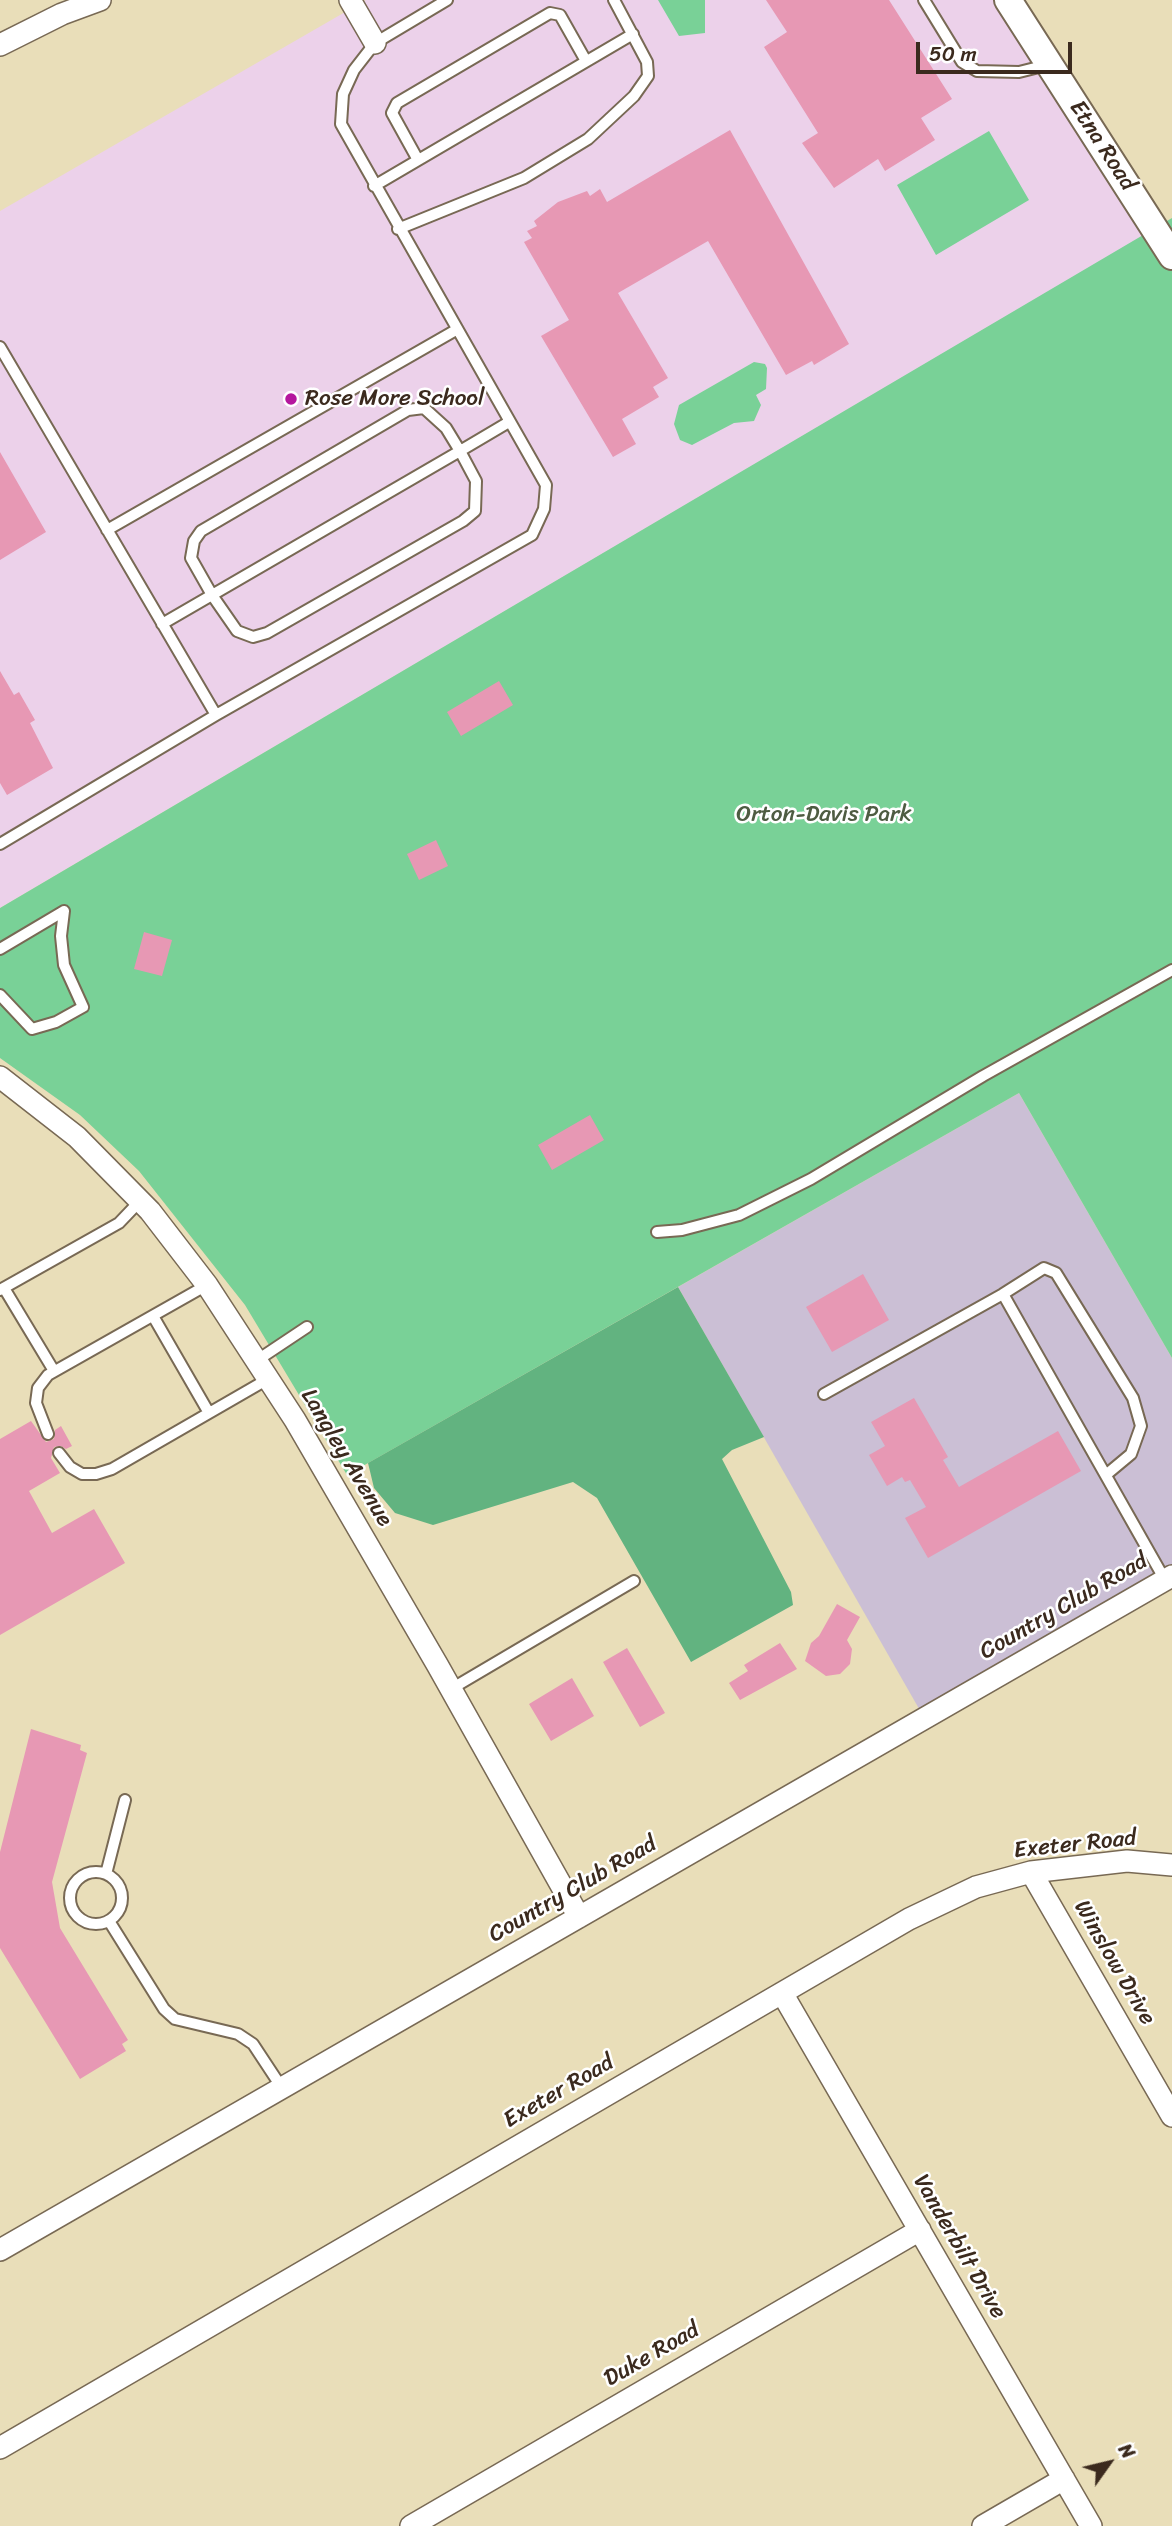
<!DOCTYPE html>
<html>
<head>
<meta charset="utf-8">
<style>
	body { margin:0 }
	#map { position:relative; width:1172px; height:2526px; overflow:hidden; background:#e9deb9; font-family:Sriracha,sans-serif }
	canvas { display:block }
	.north { position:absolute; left:1074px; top:2428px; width:70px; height:70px; -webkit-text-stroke:5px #fff; paint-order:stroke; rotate:56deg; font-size:19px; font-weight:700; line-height:28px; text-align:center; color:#3b2a1e }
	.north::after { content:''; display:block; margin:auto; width:24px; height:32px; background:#3b2a1e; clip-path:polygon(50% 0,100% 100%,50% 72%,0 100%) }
	.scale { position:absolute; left:916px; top:42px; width:156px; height:32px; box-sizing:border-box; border:4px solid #3b2a1e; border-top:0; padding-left:9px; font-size:21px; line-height:24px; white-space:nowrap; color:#3b2a1e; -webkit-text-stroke:5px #fff; paint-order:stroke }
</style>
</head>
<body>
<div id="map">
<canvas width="1172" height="2526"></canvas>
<div class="north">N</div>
<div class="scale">50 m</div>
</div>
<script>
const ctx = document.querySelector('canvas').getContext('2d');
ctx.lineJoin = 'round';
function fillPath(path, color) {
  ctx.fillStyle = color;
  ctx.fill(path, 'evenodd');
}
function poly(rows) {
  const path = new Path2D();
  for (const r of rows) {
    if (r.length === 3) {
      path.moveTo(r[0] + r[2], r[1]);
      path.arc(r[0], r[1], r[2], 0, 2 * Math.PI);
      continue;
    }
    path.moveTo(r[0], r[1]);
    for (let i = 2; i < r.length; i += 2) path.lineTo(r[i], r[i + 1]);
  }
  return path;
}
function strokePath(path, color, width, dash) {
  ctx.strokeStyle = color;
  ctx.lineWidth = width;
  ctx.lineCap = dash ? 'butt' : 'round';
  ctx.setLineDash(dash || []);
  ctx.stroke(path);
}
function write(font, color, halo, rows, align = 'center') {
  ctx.font = font + ' Sriracha,sans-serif';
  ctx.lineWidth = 5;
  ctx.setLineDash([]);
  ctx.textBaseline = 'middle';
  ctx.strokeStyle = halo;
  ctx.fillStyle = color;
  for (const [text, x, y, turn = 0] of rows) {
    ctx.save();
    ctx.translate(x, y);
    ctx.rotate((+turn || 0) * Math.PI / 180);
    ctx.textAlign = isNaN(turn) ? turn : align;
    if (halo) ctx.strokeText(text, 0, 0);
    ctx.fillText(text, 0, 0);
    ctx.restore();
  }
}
fillPath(poly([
	[366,0,996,0,1146,234,0,908,0,211]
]), '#ecd1ea');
fillPath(poly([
	[1019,1093,1172,1358,1172,1580,926,1721,678,1287]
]), '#cbbfd5');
fillPath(poly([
	[658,0,705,0,705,33,679,36],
	[989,131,1029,200,936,255,897,185],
	[1172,218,1172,1358,1019,1093,347,1475,245,1305,139,1171,80,1115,0,1058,0,908],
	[754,362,765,364,767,368,766,389,756,395,761,405,754,421,734,423,692,445,680,440,674,424,679,405]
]), '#79d197');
fillPath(poly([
	[678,1287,764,1437,732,1450,722,1459,791,1592,793,1605,691,1662,597,1498,573,1482,433,1525,395,1513,374,1488,368,1463]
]), '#62b380');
fillPath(poly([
	[766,0,889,0,952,99,921,118,935,140,885,171,878,159,834,188,802,143,818,133,764,47,787,32],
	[730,130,849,344,814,365,812,361,786,375,708,241,618,293,668,378,653,387,659,397,622,419,636,444,613,457,541,336,569,320,524,242,532,238,527,231,537,226,534,221,558,202,587,191,590,196,600,189,607,202],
	[0,452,46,532,0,560],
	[0,671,14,695,19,692,35,720,30,723,53,768,7,795,0,783],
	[499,681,513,705,461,736,447,712],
	[436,840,448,866,419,880,407,854],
	[144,932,172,940,162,976,134,969],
	[590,1115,604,1140,552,1170,538,1145],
	[863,1274,889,1320,832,1352,806,1307],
	[914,1398,948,1457,943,1460,959,1487,1058,1431,1081,1471,928,1558,905,1518,926,1507,910,1480,905,1482,902,1477,887,1486,869,1455,885,1446,871,1422],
	[31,1421,46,1442,54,1439,55,1430,61,1426,72,1446,66,1449,61,1446,54,1447,51,1458,60,1473,29,1491,52,1533,94,1509,125,1563,0,1635,0,1439],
	[837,1604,860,1617,847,1640,852,1649,850,1664,840,1674,826,1676,805,1661,811,1643,819,1636],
	[780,1643,797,1669,740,1700,729,1683,748,1671,744,1665],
	[627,1648,665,1713,640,1727,603,1662],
	[572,1678,594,1716,551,1741,529,1704],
	[31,1729,81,1745,80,1750,87,1753,52,1882,60,1928,128,2040,122,2044,126,2051,80,2079,0,1948,0,1852]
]), '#e798b4');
const service = poly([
	[924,0,962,62,977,71,1019,72,1047,65],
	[418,160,392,113,397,103,550,13,560,15,586,61],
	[374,186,633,34],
	[398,229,524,178,588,139,634,96,648,76,647,62,614,0],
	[0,347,216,715],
	[107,530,456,330],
	[162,624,212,595,191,558,194,541,201,531,408,410,424,408,446,428,460,451,476,481,475,511,463,521,267,633,253,637,237,631,212,595,460,451,509,422],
	[0,844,216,715,532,535,544,509,546,485,341,124,343,94,354,70,375,43,447,0],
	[0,949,64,911],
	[0,995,32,1029,56,1022,83,1007,64,965,61,936,64,911],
	[657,1232,682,1230,739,1215,811,1179,983,1076,1172,970],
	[4,1288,54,1371],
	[0,1290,119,1223,140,1201],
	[1003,1294,1044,1268,1056,1273,1133,1398,1141,1426,1131,1454,1107,1474],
	[153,1316,209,1413],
	[256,1361,307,1327],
	[824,1394,1003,1294,1165,1580],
	[48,1434,36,1403,38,1388,48,1375,207,1285],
	[59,1453,70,1467,82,1474,96,1474,112,1469,268,1379],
	[451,1689,634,1581],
	[96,1898,26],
	[106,1874,125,1800],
	[109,1921,164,2009,175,2019,238,2034,253,2044,282,2088]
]);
const minor = poly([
	[350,0,375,43],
	[0,45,62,14,100,0],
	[0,1077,77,1137,150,1211,207,1285,295,1420,438,1666,579,1917],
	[1031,1872,1172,2116],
	[782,1993,1091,2526],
	[0,2250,1172,1576],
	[0,2448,909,1919,976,1887,1031,1872,1127,1861,1172,1865],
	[411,2526,920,2230],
	[983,2526,1064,2479]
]);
const tertiary = poly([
	[1008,0,1172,256]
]);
strokePath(service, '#786954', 14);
strokePath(minor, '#786954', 24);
strokePath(tertiary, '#786954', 30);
strokePath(service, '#fff', 10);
strokePath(minor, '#fff', 21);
strokePath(tertiary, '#fff', 26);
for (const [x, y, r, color] of [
	[291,399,7,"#b5179e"]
]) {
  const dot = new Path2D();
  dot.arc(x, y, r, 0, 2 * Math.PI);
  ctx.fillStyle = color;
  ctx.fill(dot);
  strokePath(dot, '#fff', 2.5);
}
write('23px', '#3b2a1e', '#fff', [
	["Etna Road",1102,146,57],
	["Langley Avenue",346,1458,59],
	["Country Club Road",1064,1607,-30],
	["Exeter Road",1075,1845,-6],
	["Country Club Road",573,1890,-30],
	["Winslow Drive",1114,1963,60],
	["Exeter Road",559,2092,-30],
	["Vanderbilt Drive",959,2247,60],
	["Duke Road",652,2355,-30]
]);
write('23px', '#3b2a1e', '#fff', [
	["Rose More School",305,399]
], 'left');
write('23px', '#4e5c42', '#fff', [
	["Orton-Davis Park",824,815]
]);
</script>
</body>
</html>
